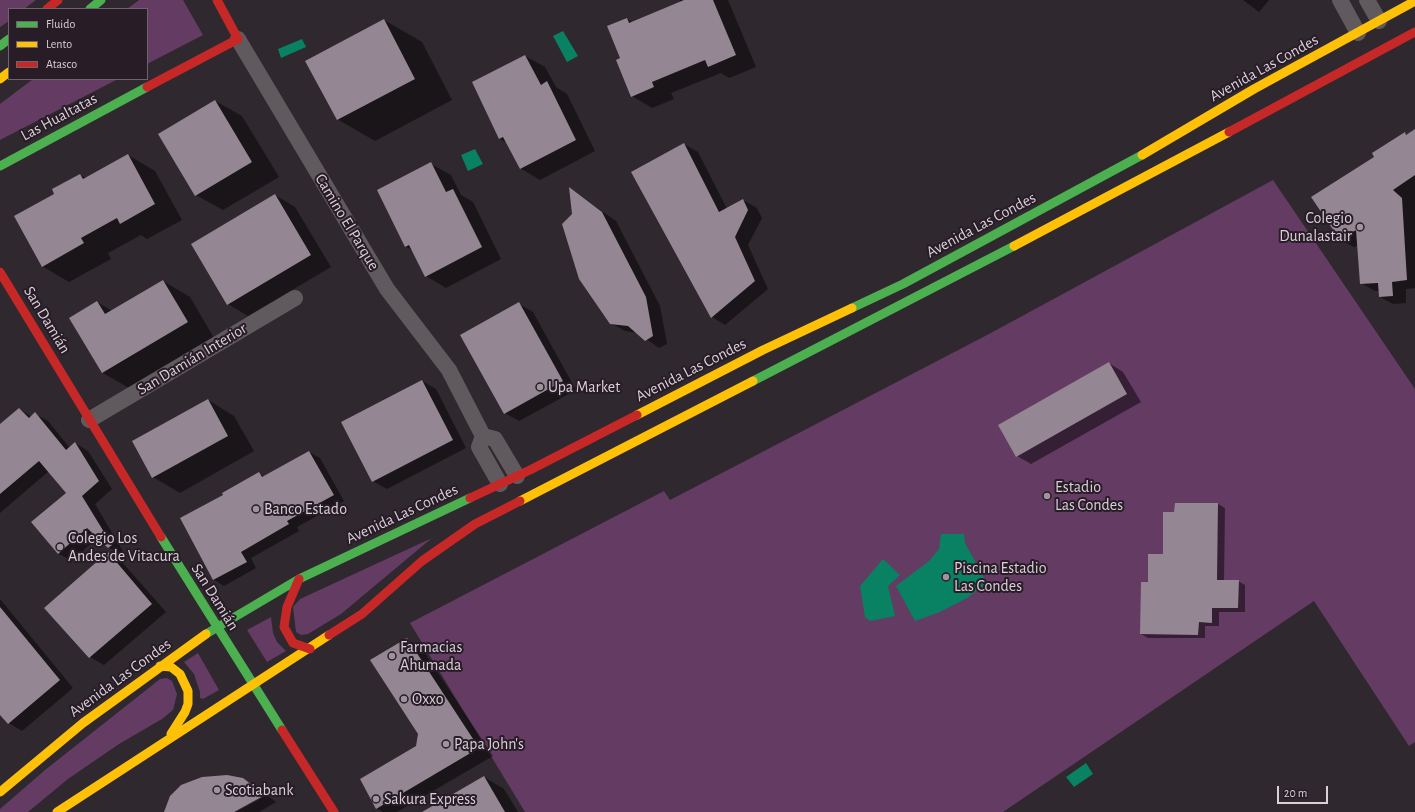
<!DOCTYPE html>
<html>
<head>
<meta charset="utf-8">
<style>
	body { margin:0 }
	#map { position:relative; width:1415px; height:812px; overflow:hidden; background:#2f282e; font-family:"Alegreya Sans",sans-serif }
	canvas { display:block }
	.legend { position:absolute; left:8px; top:8px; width:140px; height:72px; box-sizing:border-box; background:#281c27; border:1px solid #6f646e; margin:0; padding:5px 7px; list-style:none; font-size:12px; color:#d9d0d8 }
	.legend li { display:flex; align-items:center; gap:8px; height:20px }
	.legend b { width:20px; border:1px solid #6f646e }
	.scale { position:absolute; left:1277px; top:786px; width:51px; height:18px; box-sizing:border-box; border:2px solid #d9d0d8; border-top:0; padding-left:5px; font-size:12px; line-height:14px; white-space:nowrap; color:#d9d0d8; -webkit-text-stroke:3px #281c27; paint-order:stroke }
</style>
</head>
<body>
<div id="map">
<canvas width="1415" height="812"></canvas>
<ul class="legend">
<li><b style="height:5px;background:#4caf50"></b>Fluido</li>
<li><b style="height:5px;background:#ffc107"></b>Lento</li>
<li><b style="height:5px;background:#c62828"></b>Atasco</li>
</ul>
<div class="scale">20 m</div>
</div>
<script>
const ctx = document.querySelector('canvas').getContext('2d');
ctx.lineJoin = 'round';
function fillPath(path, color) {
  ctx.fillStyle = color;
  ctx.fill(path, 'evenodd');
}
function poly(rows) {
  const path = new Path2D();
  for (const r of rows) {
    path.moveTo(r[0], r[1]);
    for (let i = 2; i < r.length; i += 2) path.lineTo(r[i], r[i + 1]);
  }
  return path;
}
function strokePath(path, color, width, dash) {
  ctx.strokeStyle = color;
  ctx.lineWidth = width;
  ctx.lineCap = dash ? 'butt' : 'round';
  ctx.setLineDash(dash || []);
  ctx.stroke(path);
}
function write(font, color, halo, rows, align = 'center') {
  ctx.font = font + ' "Alegreya Sans",sans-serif';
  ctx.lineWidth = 4;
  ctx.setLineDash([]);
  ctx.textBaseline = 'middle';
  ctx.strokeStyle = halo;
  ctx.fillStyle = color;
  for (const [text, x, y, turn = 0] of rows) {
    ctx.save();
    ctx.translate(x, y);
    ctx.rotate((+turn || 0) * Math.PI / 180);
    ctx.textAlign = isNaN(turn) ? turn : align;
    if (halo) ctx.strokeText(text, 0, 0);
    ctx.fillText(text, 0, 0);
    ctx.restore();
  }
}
fillPath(poly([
	[0,0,36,0,24,9,9,9,9,21,0,27],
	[139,0,183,0,203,35,147,64,147,9,127,9],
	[33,79,118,79,0,140,0,104],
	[1273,180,1415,389,1415,742,1409,746,1314,601,1003,812,525,812,410,623,664,491,670,500,989,334],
	[432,538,341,614,308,634,301,635,296,632,293,607,300,599],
	[271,617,273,633,277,642,286,651,267,662,247,630],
	[198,653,219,690,203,699,200,698,200,692,194,674,184,662],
	[167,678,172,681,177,694,173,710,162,719,119,744,68,779,28,812,0,812,0,809,45,770,160,679]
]), '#643b62');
fillPath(poly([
	[563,31,578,56,567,62,553,36],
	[302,39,306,47,281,58,278,49],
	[475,149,483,164,468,171,461,155],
	[941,534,964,534,965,543,987,583,967,598,940,612,915,621,896,586,929,561,939,549],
	[883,559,900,575,888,586,895,616,870,621,865,617,860,586],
	[1086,763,1093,774,1074,787,1066,777]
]), '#098163');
fillPath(poly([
	[680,0,728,0,756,67,729,78,721,73,671,93,674,99,652,108,632,96,622,59,627,19,632,22,681,2],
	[1243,0,1269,0,1259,12],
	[384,20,422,42,452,100,375,141,337,119],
	[525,56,545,67,556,87,567,94,595,151,540,180,520,168,507,143,500,139,473,83],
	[215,101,242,116,279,177,223,210,196,195],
	[1415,130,1415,288,1406,289,1406,303,1393,304,1380,297,1380,291,1375,291,1361,283,1358,245,1354,247,1340,240,1375,157,1405,133,1408,135],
	[684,144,698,152,727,209,743,200,757,208,762,218,748,245,768,289,725,325,712,317],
	[128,155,155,171,182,220,147,239,141,235,108,253,111,259,69,282,42,266,80,175,86,178],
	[431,164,451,175,461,195,473,202,501,259,446,288,426,276,413,251,405,246],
	[570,189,616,221,660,306,667,344,659,348,638,333,625,331,611,323,573,215],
	[275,195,295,207,331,267,248,316,228,304],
	[163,281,190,297,214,338,129,388,103,373,97,302,112,311],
	[519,304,533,312,576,390,519,421,505,413],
	[1109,363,1123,372,1141,402,1031,464,1017,456],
	[422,381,436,389,466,448,387,489,373,481],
	[208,400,234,416,254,451,180,493,153,477],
	[19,409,32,417,35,414,48,421,70,448,75,443,88,451,112,489,95,504,124,553,122,555,108,547,98,537,72,561,59,554,32,522,67,493,49,471,0,513,0,425],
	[309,452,320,458,344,501,297,527,299,531,251,558,256,568,224,586,213,579,225,495,259,474,264,477],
	[1218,504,1225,508,1224,581,1238,581,1245,585,1245,612,1219,612,1219,626,1205,626,1205,638,1148,638,1141,634,1149,583,1164,555,1175,513],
	[108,554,122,562,166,612,104,665,90,657],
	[0,599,73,688,22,731,9,723,0,713],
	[407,639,421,647,493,756,397,812,383,812,376,808,417,747,419,734],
	[484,777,504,789,518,812,424,812],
	[242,779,265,794,232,812,165,812],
	[267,795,276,802,259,812,236,812]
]), '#0007');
fillPath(poly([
	[684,0,713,0,736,55,708,67,705,60,652,82,654,87,631,97,616,60,620,58,607,26,627,18,629,23],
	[384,19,415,79,337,120,305,61],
	[525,55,541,85,547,81,576,140,520,169,503,137,499,139,472,82],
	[215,100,252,162,195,196,158,134],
	[1415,129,1415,175,1393,190,1402,198,1407,280,1392,282,1393,296,1379,297,1378,283,1360,284,1356,230,1340,240,1311,197,1374,157,1372,153,1405,132,1406,135],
	[684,143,719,212,743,199,748,210,735,237,755,281,711,318,631,172],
	[128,154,155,204,120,224,117,218,81,238,84,243,42,267,14,216,54,194,52,189,80,174,83,179],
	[431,162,446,192,453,189,482,247,425,277,409,245,405,247,377,190],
	[569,187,602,212,646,297,653,336,645,341,628,326,610,324,579,279,562,224,572,214],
	[275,194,311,255,227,305,191,244],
	[163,280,188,322,102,373,69,318,97,301,105,314],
	[519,302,563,381,504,414,460,335],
	[1109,362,1127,394,1016,457,998,425],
	[422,380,453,440,372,482,341,422],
	[208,399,228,436,152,478,132,441],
	[19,408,29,418,35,412,66,450,75,442,99,481,82,496,112,545,108,548,87,528,58,554,31,522,66,493,39,461,0,494,0,424],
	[309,451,334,495,287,521,289,524,241,552,247,562,213,580,180,518,223,495,222,493,259,472,262,477],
	[1175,503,1218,503,1217,580,1239,580,1238,608,1212,608,1212,623,1199,622,1198,635,1140,634,1141,582,1148,582,1148,554,1163,554,1163,512,1174,512],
	[108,552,152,604,89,658,44,608],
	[0,607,60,680,8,724,0,715],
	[407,638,479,748,376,809,360,779,416,746,418,734,370,660],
	[227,775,243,778,265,795,234,812,164,812,170,796,181,785,202,777],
	[484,776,505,812,422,812]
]), '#948693');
strokePath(poly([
	[1340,0,1358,33],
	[1367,0,1379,21],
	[238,39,387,289,449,370,483,436,495,439,517,476],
	[89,420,295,298],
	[483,436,479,447,500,484]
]), '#605a5f', 16);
strokePath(poly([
	[90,9,101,0],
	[0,46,9,39],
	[0,166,147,87],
	[852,308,903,284,1142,155],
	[753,381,1014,246],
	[161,537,282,730],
	[206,634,299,579,470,498]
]), '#4caf50', 9);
strokePath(poly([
	[0,79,9,72],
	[1142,155,1254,89,1415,1],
	[1014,246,1229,132],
	[637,415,763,350,852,308],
	[520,501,753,381],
	[160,666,171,667,180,674,188,691,188,704,185,712,171,734],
	[0,792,83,723,206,634],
	[57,812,329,635]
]), '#ffc107', 9);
strokePath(poly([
	[47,9,58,0],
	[147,87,238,39,217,0],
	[1229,132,1415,32],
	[0,272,161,537],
	[470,498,530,470,637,415],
	[299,579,287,607,284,627,293,643,310,649],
	[329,635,362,614,422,561,475,524,520,501],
	[282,730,334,812]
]), '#c62828', 9);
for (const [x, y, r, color] of [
	[1360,227,4,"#9e959c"],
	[540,387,4,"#9e959c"],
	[1047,496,4,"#9e959c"],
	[256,509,4,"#9e959c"],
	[60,547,4,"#9e959c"],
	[946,577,4,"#9e959c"],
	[392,656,4,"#9e959c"],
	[404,699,4,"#9e959c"],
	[446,744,4,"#9e959c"],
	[217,790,4,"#9e959c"],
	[376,799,4,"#9e959c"]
]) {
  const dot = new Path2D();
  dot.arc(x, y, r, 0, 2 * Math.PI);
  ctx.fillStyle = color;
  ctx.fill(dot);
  strokePath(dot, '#281c27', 1.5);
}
write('16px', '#d9d0d8', '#281c27', [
	["Avenida Las Condes",1264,68,-29],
	["Las Hualtatas",59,117,-28],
	["Camino El Parque",347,222,59],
	["Avenida Las Condes",981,225,-28],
	["San Damián",47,320,59],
	["San Damián Interior",192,359,-31],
	["Avenida Las Condes",691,370,-27],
	["Avenida Las Condes",402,514,-25],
	["San Damián",215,597,58],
	["Avenida Las Condes",120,678,-36]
]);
write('16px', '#d9d0d8', '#281c27', [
	["Colegio",1352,218,"right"],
	["Dunalastair",1352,236,"right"],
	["Upa Market",548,387],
	["Estadio",1055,487],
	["Las Condes",1055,505],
	["Banco Estado",264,509],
	["Colegio Los",68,538],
	["Andes de Vitacura",68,556],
	["Piscina Estadio",954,568],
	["Las Condes",954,586],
	["Farmacias",400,647],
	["Ahumada",400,665],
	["Oxxo",412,699],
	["Papa John's",454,744],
	["Scotiabank",225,790],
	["Sakura Express",384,799]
], 'left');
</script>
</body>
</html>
